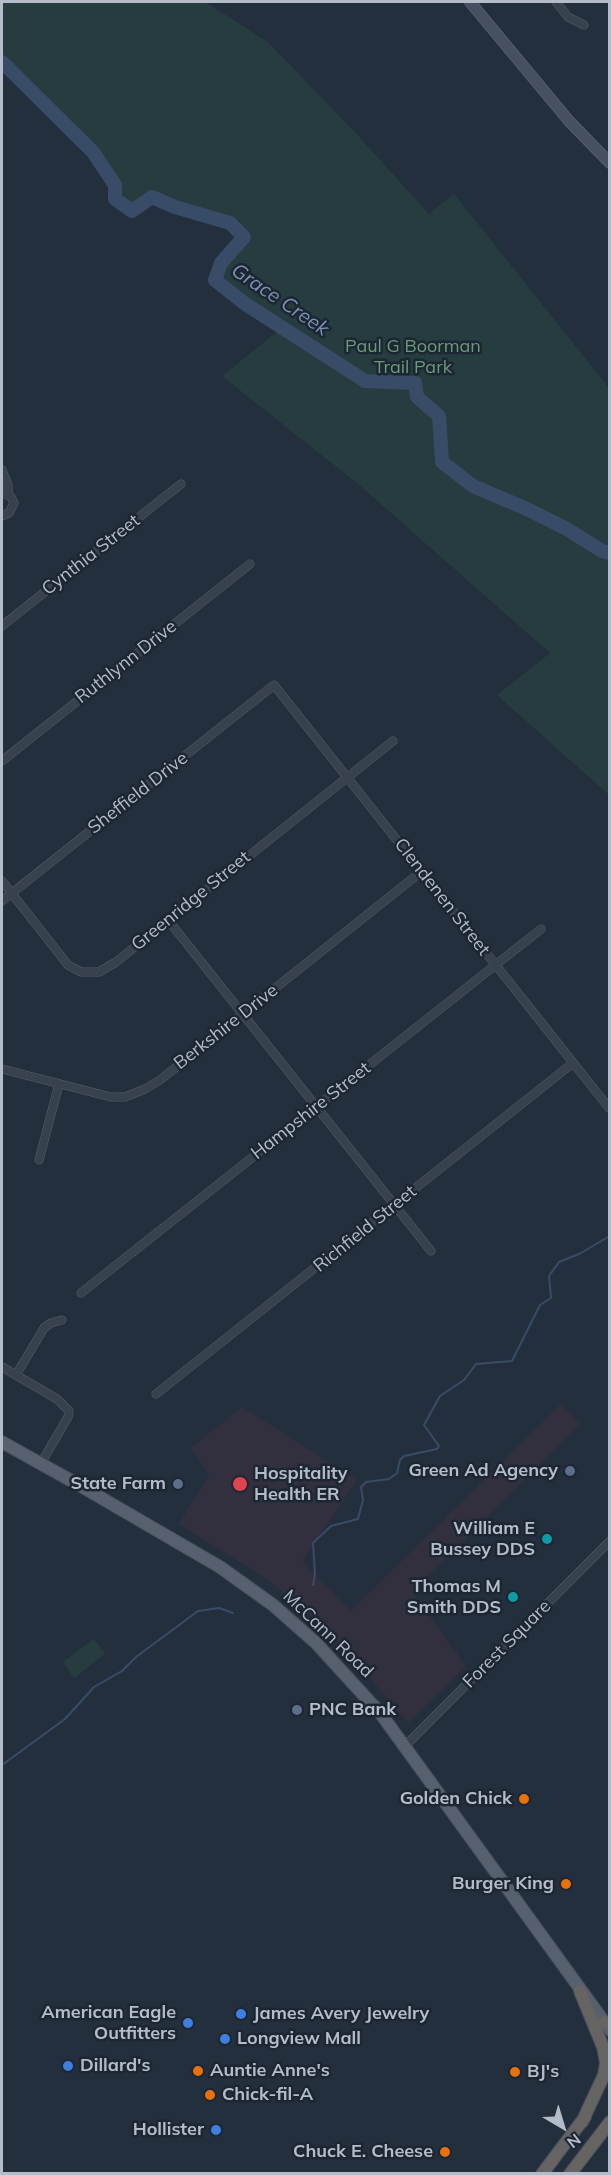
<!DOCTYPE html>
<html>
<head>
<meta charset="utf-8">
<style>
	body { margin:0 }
	#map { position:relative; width:611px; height:2175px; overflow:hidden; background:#242f3e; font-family:Mulish,sans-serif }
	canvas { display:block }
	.frame { position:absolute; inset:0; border:3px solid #b4bcc9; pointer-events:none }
	.north { position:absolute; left:533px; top:2097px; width:60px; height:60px; -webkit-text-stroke:4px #1d2633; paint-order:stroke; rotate:142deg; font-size:16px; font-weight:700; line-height:24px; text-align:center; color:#b4bcc9 }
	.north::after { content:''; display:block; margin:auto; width:21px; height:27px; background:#b4bcc9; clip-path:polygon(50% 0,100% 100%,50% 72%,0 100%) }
</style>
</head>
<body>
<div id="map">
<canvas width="611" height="2175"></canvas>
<div class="frame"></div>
<div class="north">N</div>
</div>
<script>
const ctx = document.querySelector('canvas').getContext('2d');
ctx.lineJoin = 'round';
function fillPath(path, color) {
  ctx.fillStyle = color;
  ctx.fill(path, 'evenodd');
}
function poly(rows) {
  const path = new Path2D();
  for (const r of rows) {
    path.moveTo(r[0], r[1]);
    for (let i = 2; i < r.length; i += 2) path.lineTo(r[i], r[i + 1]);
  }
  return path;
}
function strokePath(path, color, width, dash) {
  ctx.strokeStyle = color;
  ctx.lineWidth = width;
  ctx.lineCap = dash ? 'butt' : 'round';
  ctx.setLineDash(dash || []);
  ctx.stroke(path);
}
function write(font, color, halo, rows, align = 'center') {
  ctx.font = font + ' Mulish,sans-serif';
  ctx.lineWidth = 5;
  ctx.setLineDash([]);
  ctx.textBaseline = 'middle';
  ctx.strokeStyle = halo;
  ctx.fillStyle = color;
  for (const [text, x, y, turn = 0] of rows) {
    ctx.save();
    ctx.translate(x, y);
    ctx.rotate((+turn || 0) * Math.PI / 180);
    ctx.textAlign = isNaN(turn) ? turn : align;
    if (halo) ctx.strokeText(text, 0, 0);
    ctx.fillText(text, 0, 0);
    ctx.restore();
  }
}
fillPath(poly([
	[561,1404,580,1424,412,1592,466,1666,408,1723,352,1656,310,1614,264,1577,179,1524,209,1475,191,1448,242,1407,357,1480,302,1561,351,1611]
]), '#32303f');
fillPath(poly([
	[2,2,205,2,268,42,352,129,429,214,454,194,609,388,609,795,497,695,550,653,358,484,222,376,283,327,244,303,215,280,221,263,243,237,230,223,175,207,152,198,132,211,115,199,115,185,93,152,2,62],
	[94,1639,105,1654,74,1678,63,1662]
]), '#263c3f');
strokePath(poly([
	[313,1585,315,1574,313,1543,331,1526,358,1519,363,1500,361,1487,366,1482,389,1479,397,1473,400,1460,404,1456,437,1449,439,1446,424,1425,440,1396,464,1380,476,1364,512,1361,540,1305,551,1298,549,1276,559,1262,579,1254,610,1236],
	[2,1765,65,1719,94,1687,122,1671,136,1657,198,1611,219,1608,233,1613]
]), '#394c67', 2);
strokePath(poly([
	[2,62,93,152,115,185,115,199,132,211,152,197,175,207,230,223,244,237,221,263,215,280,244,303,365,381,415,383,417,397,439,416,442,462,473,486,527,509,567,529,602,551,610,553]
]), '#394c67', 14);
const minor = poly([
	[556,2,568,17,584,25],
	[2,470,8,485,8,494],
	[2,493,11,497,14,503,9,513,2,516],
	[2,626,181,484],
	[2,761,250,564],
	[2,881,68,965,81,972,99,972,116,962,393,741],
	[2,901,274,685,609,1108],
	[168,920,431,1251],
	[2,1069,111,1097,125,1097,145,1089,160,1080,422,871],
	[39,1160,59,1084],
	[81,1293,541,929],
	[2,1367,57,1399,69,1411,68,1417,40,1465],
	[16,1375,44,1328,51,1323,62,1320],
	[156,1394,573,1063],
	[405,1746,610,1541]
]);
const secondary = poly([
	[470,2,569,121,610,163]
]);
const primary = poly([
	[2,1442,79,1485,220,1567,273,1605,316,1643,381,1714,610,2030]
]);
const trunk = poly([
	[580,1991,603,2047,606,2063,604,2075,582,2122],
	[604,2022,610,2024],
	[542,2174,585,2117],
	[570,2174,610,2122]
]);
strokePath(minor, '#565f6c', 9);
strokePath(secondary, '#565f6c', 12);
strokePath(primary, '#414a57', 14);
strokePath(trunk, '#434c59', 14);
strokePath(minor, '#38414e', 8);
strokePath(secondary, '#465061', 10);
strokePath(primary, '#56606e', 12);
strokePath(trunk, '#656462', 12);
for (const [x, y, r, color] of [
	[570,1471,6,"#5c6f8a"],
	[178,1484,6,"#5c6f8a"],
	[240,1484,8,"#e0444e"],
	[547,1539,6,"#0f9aa8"],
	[513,1597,6,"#0f9aa8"],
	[297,1710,6,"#5c6f8a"],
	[524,1799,6,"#e8710a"],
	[566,1884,6,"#e8710a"],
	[241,2014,6,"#3f7fe0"],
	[188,2023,6,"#3f7fe0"],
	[225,2039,6,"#3f7fe0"],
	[68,2066,6,"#3f7fe0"],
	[198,2071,6,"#e8710a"],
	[515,2072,6,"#e8710a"],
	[210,2095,6,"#e8710a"],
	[216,2130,6,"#3f7fe0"],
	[445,2152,6,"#e8710a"]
]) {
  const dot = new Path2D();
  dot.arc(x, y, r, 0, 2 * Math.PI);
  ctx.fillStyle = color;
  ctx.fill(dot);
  strokePath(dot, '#1d2633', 2);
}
write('18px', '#6b9a76', '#1d2633', [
	["Paul G Boorman",413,347],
	["Trail Park",413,368]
]);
write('18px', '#b4bcc9', '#1d2633', [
	["Cynthia Street",91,555,-38],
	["Ruthlynn Drive",126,662,-38],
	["Sheffield Drive",138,793,-38],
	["Clendenen Street",442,897,52],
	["Greenridge Street",191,901,-39],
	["Berkshire Drive",226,1027,-38],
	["Hampshire Street",311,1111,-38],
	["Richfield Street",365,1229,-39],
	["McCann Road",328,1634,44],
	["Forest Square",507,1644,-45]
]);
write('bold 18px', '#b4bcc9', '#1d2633', [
	["Green Ad Agency",558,1471],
	["Hospitality",254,1474,"left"],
	["Health ER",254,1495,"left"],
	["State Farm",166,1484],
	["William E",535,1529],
	["Bussey DDS",535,1550],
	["Thomas M",501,1587],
	["Smith DDS",501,1608],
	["PNC Bank",309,1710,"left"],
	["Golden Chick",512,1799],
	["Burger King",554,1884],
	["American Eagle",176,2013],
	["Outfitters",176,2034],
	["James Avery Jewelry",253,2014,"left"],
	["Longview Mall",237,2039,"left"],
	["Dillard's",80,2066,"left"],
	["Auntie Anne's",210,2071,"left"],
	["BJ's",527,2072,"left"],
	["Chick-fil-A",222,2095,"left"],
	["Hollister",204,2130],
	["Chuck E. Cheese",433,2152]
], 'right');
write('italic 20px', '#7c92b1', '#1d2633', [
	["Grace Creek",280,300,34]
]);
</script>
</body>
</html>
